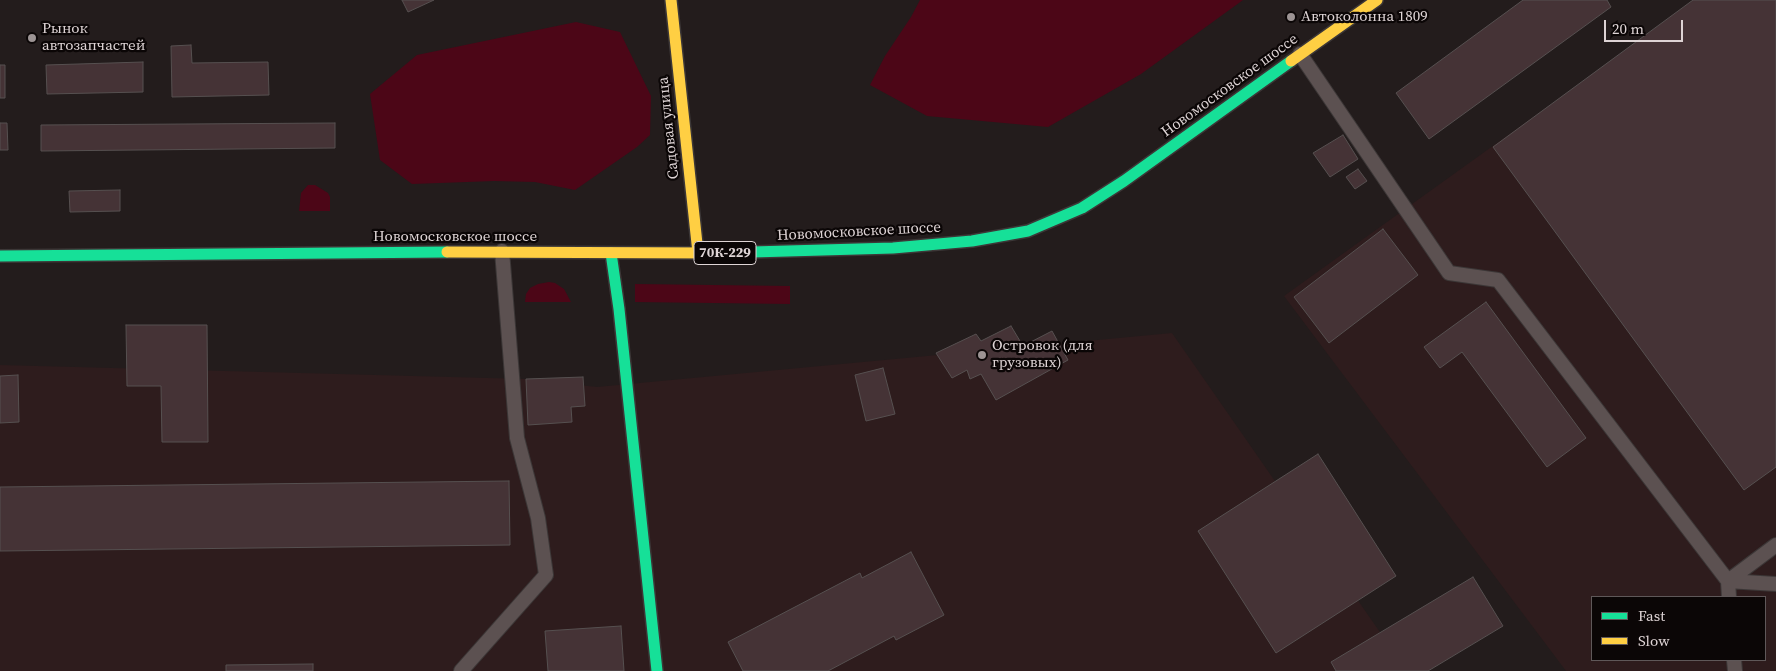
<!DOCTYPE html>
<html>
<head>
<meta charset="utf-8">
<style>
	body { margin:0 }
	#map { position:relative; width:1776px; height:671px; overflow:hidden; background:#231c1c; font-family:"Source Serif 4",serif }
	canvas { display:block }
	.legend { position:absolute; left:1591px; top:596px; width:175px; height:65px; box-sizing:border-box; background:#0b0606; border:1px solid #5f5859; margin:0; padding:6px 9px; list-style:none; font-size:15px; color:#ded4d5 }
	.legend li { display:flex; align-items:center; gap:10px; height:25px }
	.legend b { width:25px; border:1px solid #5f5859 }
	.scale { position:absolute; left:1604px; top:20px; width:79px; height:22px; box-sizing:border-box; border:2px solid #ded4d5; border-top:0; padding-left:6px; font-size:15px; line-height:18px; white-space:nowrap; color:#ded4d5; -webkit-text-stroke:4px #0b0606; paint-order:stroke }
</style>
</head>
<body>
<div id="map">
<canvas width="1776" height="671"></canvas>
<ul class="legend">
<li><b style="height:6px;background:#16e098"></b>Fast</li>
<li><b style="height:6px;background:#ffcf43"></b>Slow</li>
</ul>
<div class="scale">20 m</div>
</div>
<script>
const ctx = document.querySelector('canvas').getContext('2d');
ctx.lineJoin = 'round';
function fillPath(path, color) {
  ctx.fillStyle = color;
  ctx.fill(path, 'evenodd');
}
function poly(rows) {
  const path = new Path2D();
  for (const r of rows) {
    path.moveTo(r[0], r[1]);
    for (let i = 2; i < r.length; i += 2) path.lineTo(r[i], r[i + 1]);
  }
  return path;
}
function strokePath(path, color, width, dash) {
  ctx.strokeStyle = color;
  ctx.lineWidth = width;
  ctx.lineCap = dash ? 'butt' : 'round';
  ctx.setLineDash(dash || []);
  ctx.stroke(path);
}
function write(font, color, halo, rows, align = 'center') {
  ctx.font = font + ' "Source Serif 4",serif';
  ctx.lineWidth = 4.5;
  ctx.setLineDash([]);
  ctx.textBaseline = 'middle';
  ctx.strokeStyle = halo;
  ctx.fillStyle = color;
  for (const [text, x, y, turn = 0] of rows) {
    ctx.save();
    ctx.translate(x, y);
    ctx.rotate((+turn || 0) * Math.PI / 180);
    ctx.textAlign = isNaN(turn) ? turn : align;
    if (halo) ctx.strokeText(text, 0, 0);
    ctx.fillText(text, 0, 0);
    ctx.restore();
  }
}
fillPath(poly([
	[1696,0,1776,0,1776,671,1566,671,1284,296],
	[1592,597,1765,597,1765,660,1592,660],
	[1172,333,1407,671,0,671,0,365,526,379,597,387]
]), '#2e1c1d');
fillPath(poly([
	[920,0,1243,0,1141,74,1048,127,927,116,870,85,885,56,911,17],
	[576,22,620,32,651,96,650,135,637,147,575,190,535,182,494,181,412,184,380,160,370,94,417,55],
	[308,185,315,185,328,193,330,197,330,211,299,211,301,193],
	[549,282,555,283,564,289,571,302,525,302,526,294,530,288,538,284],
	[635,284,790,286,790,304,635,302]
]), '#4c0617');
const building = poly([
	[402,0,434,0,408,12,402,0],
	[1523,0,1607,0,1611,7,1429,139,1396,93,1523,0],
	[1693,0,1776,0,1776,467,1744,490,1493,147,1693,0],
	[191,45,192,63,268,62,269,95,172,97,171,46,191,45],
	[143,62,143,92,47,94,46,65,143,62],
	[0,65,5,65,5,98,0,98,0,65],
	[0,123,7,123,8,150,0,150,0,123],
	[335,123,335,148,41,151,41,125,335,123],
	[1343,135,1358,159,1330,177,1313,153,1343,135],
	[1358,169,1367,181,1355,189,1346,177,1358,169],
	[120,190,120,211,70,212,69,191,120,190],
	[1383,229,1418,275,1329,343,1294,297,1383,229],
	[1486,302,1586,438,1547,467,1462,352,1440,368,1424,347,1486,302],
	[126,325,207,325,208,442,162,442,161,386,127,386,126,325],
	[1011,326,1023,346,1052,331,1068,360,996,400,981,374,970,379,967,370,952,378,936,353,976,334,981,341,1011,326],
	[883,368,895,414,866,421,855,375,883,368],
	[18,375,19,422,0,423,0,376,18,375],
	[583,377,585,406,571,407,572,422,528,425,526,379,583,377],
	[1318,454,1396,576,1276,653,1198,531,1318,454],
	[509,481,510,545,0,551,0,487,509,481],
	[911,552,944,615,896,640,894,636,828,671,743,671,728,642,860,573,862,578,911,552],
	[1473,577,1503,626,1428,671,1336,671,1331,662,1473,577],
	[621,626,624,671,548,671,545,631,621,626],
	[313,664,313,671,226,671,226,665,313,664]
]);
fillPath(building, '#453336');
strokePath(building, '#565050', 1);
const lane = poly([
	[1300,54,1449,273,1498,280,1728,581,1729,597],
	[1728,581,1776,545],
	[1728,581,1776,584],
	[1734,660,1735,671],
	[461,671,546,575,538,518,517,438,502,251]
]);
const fast = poly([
	[611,253,619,309,657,671],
	[717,253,893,248,972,241,1028,231,1082,208,1124,181,1291,61],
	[0,256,447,252]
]);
const slow = poly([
	[671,0,698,253],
	[1291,61,1377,0],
	[447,252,717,253]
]);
strokePath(lane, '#3c3737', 16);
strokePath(fast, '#3c3737', 14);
strokePath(slow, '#3c3737', 14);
strokePath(lane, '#5c5151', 14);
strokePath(fast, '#16e098', 11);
strokePath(slow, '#ffcf43', 11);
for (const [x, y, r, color] of [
	[1291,17,5,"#9d9494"],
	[32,38,5,"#9d9494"],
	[982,355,5,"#9d9494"]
]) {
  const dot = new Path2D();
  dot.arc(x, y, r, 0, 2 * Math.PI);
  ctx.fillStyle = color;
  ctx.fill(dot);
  strokePath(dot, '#0b0606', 2);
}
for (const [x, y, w] of [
	[725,253,62]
]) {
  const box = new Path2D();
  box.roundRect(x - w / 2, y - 11.5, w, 23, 4);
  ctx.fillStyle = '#0b0606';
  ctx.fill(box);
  strokePath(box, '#ded4d5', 1);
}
write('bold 14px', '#ded4d5', null, [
	["70К-229",725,253]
]);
write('15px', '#ded4d5', '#0b0606', [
	["Автоколонна 1809",1301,17],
	["Рынок",42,29],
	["автозапчастей",42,46],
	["Островок (для",992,346],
	["грузовых)",992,363]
], 'left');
write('15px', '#ded4d5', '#0b0606', [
	["Новомосковское шоссе",1230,86,-36],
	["Садовая улица",669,128,-96],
	["Новомосковское шоссе",859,232,-3],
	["Новомосковское шоссе",455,237]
]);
</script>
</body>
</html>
